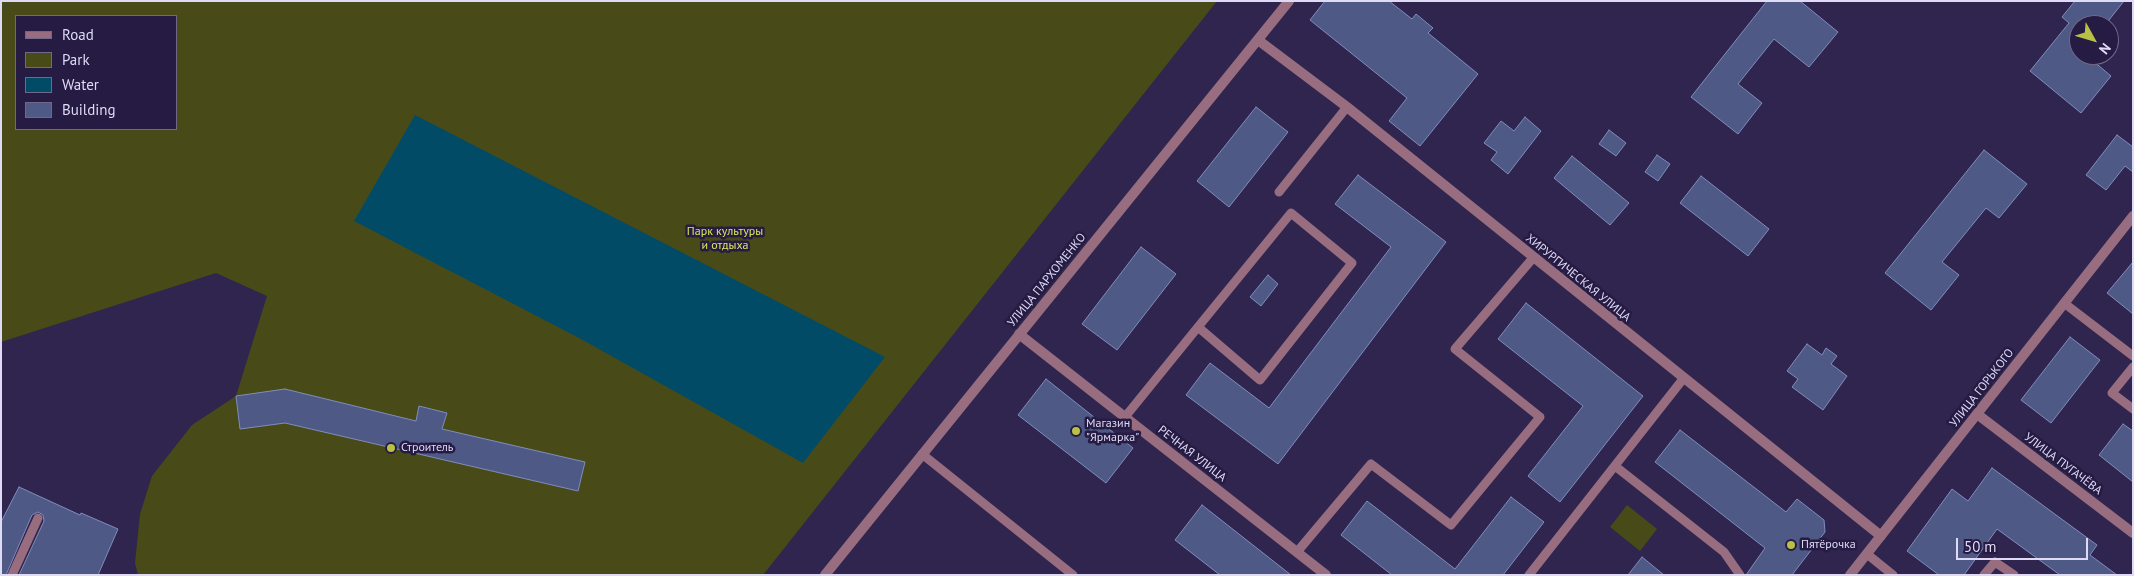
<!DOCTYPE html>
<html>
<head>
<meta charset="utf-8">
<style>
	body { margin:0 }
	#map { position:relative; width:2134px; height:576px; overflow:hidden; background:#2f254e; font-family:"PT Sans",sans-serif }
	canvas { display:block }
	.frame { position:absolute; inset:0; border:2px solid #dfdbf6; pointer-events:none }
	.legend { position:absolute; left:15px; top:15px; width:162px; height:115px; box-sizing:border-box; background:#251b43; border:1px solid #6f688b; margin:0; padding:6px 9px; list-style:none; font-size:15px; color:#dfdbf6 }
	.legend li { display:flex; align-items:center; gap:10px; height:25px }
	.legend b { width:25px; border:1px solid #6f688b }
	.north { position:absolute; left:2069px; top:15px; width:50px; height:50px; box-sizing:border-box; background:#251b43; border:1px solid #6f688b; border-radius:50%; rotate:129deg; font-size:14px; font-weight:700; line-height:20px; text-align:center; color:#dfdbf6 }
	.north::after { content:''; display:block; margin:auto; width:18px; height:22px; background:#b9c046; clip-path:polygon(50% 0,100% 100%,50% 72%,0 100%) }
	.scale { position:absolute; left:1956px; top:538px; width:132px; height:22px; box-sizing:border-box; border:2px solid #dfdbf6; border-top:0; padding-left:6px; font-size:15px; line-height:18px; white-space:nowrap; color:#dfdbf6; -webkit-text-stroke:4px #251b43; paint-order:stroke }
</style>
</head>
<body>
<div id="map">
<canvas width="2134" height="576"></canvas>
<div class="frame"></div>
<ul class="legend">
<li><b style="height:6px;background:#986d7f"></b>Road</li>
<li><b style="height:14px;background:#484b17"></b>Park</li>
<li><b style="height:14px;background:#024b67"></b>Water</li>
<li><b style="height:14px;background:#4e5985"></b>Building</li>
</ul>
<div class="north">N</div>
<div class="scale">50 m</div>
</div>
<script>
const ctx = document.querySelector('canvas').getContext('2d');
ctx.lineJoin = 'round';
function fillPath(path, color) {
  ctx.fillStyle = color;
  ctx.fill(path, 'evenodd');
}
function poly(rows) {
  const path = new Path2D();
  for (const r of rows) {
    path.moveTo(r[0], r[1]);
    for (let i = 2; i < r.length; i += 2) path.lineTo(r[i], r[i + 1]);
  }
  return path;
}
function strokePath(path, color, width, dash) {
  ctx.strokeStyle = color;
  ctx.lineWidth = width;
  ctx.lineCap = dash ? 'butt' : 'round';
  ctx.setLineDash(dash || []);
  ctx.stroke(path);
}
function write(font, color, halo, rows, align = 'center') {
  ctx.font = font + ' "PT Sans",sans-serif';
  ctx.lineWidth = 5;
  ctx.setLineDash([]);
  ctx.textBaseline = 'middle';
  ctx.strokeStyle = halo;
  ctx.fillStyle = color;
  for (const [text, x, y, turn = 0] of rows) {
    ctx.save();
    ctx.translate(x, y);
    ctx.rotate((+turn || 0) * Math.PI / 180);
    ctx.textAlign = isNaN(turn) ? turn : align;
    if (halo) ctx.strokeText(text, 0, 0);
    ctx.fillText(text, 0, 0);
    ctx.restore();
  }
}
fillPath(poly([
	[1,1,1217,1,763,575,138,575,135,563,140,514,152,476,192,425,236,396,267,296,216,273,1,342],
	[16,16,176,16,176,129,16,129],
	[1627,505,1657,529,1640,551,1610,527]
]), '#484b17');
fillPath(poly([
	[415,115,885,357,803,463,581,339,354,221]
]), '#024b67');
const building = poly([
	[1325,1,1389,1,1412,19,1416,14,1433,28,1428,33,1478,74,1420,146,1389,121,1407,98,1310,20,1325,1],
	[1767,1,1800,1,1838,32,1809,67,1774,39,1738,84,1762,103,1738,134,1691,97,1767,1],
	[2075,1,2124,1,2105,25,2079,25,2079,55,2086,55,2111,76,2081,113,2030,71,2069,23,2062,17,2075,1],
	[1256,107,1288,132,1229,207,1197,181,1256,107],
	[1525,117,1541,131,1508,174,1491,160,1497,152,1484,143,1501,121,1514,131,1525,117],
	[1609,130,1626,143,1616,156,1599,144,1609,130],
	[2117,135,2133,147,2133,172,2125,166,2106,190,2086,175,2117,135],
	[1984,150,2027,184,1999,218,1986,208,1942,262,1959,275,1931,310,1885,273,1984,150],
	[1657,155,1670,164,1658,181,1645,172,1657,155],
	[1572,156,1629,203,1610,225,1554,178,1572,156],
	[1358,175,1446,242,1278,464,1186,395,1210,363,1269,408,1391,247,1335,204,1358,175],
	[1701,176,1769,229,1748,256,1680,203,1701,176],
	[1141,247,1176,274,1117,350,1082,324,1141,247],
	[2133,262,2133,314,2107,293,2133,262],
	[1268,275,1278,284,1261,306,1250,297,1268,275],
	[1526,303,1643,396,1560,502,1528,476,1583,406,1498,339,1526,303],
	[2070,337,2100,360,2051,423,2021,400,2070,337],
	[1807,344,1822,355,1826,348,1837,356,1831,364,1847,376,1823,410,1792,387,1798,379,1787,371,1807,344],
	[1046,379,1133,448,1106,483,1018,415,1046,379],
	[285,389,416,421,419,406,447,413,442,429,585,462,578,491,285,423,240,429,236,396,285,389],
	[2123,424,2133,431,2133,482,2099,455,2123,424],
	[1680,430,1786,512,1797,499,1824,520,1825,532,1792,575,1746,575,1765,548,1655,462,1680,430],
	[1992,468,2097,545,2090,555,2117,575,2060,575,1997,529,1964,575,1939,575,1907,551,1952,489,1968,501,1992,468],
	[19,487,80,515,81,513,118,529,98,575,19,575,44,521,43,515,38,512,32,515,6,575,1,575,1,522,19,487],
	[1511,497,1544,522,1503,575,1392,575,1341,535,1367,501,1455,569,1511,497],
	[1202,505,1291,575,1220,575,1175,540,1202,505],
	[1642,557,1664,575,1628,575,1642,557]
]);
fillPath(building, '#4e5985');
strokePath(building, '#808dbd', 1);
strokePath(poly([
	[1279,192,1347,107],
	[2064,303,2133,356],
	[2133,367,2112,393,2133,409],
	[1125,417,1198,327,1291,213,1352,263,1260,380,1198,327],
	[922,454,1073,575],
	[1615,466,1724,552,1740,575],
	[1297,552,1371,464,1451,525,1540,417,1455,349,1533,258],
	[1867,554,1893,575],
	[12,575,38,518],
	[1529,575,1683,379],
	[1984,575,1995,562,2014,575]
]), '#986d7f', 9);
strokePath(poly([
	[1258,40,1347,107,1881,536],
	[1019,334,1326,575],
	[1977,414,2133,533],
	[825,575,1289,1],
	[1850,575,2133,216]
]), '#986d7f', 10);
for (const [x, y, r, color] of [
	[1076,431,5,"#b9c046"],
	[391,448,5,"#b9c046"],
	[1791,545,5,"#b9c046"]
]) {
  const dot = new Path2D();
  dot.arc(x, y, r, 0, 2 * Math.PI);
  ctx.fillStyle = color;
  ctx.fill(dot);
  strokePath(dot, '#251b43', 2);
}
write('12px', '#dee65b', '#251b43', [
	["Парк культуры",725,232],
	["и отдыха",725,246]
]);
write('12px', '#dfdbf6', '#251b43', [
	["ХИРУРГИЧЕСКАЯ УЛИЦА",1578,278,39],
	["УЛИЦА ПАРХОМЕНКО",1047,280,-51],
	["УЛИЦА ГОРЬКОГО",1982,388,-52],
	["РЕЧНАЯ УЛИЦА",1192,454,38],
	["УЛИЦА ПУГАЧЁВА",2063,464,37]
]);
write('12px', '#dfdbf6', '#251b43', [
	["Магазин",1086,424],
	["\"Ярмарка\"",1086,438],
	["Строитель",401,448],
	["Пятёрочка",1801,545]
], 'left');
</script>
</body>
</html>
